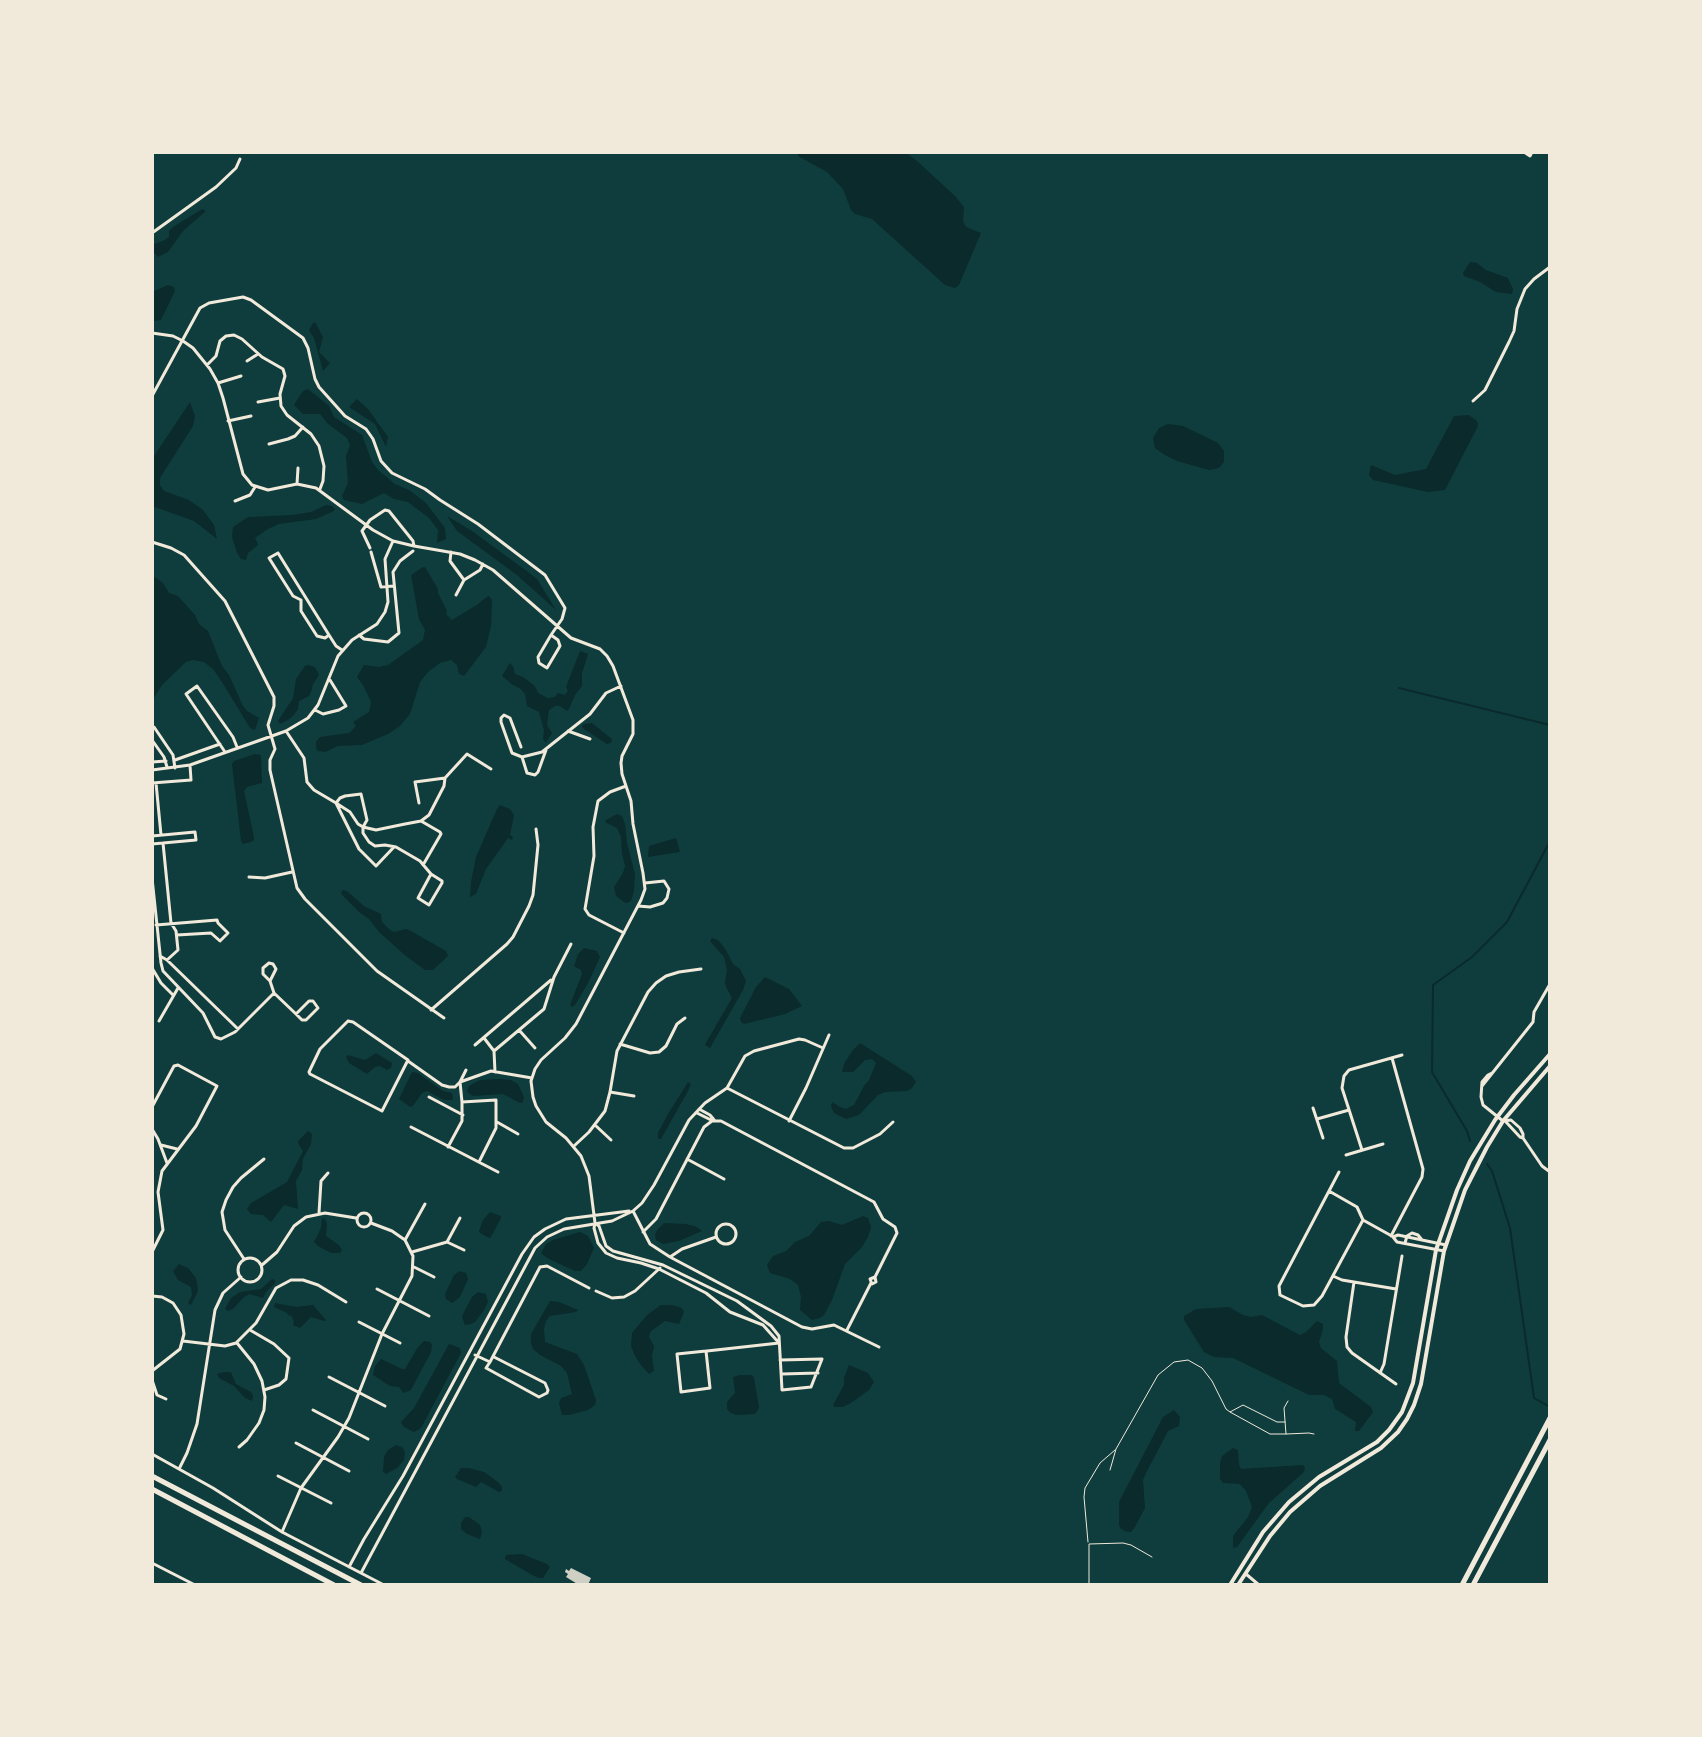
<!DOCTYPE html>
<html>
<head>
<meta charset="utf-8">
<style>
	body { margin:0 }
	#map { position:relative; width:1702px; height:1737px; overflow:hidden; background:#0f3d3e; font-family:Lato,sans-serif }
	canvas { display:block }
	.frame { position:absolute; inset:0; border:154px solid #f1e9da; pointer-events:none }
</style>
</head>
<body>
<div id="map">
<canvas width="1702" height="1737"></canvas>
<div class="frame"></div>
</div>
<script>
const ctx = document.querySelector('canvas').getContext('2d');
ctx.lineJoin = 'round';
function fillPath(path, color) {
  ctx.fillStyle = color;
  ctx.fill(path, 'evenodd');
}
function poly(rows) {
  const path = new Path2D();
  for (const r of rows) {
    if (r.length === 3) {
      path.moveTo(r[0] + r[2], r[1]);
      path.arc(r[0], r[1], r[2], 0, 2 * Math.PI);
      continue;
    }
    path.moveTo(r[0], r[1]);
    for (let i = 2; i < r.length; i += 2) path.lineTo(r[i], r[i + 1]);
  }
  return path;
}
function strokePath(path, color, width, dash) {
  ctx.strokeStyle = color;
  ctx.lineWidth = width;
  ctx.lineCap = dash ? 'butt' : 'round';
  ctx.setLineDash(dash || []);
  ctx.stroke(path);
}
fillPath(poly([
	[797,152,905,152,917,161,955,196,964,207,963,221,966,227,981,233,959,285,955,288,945,285,872,219,855,214,851,210,843,189,827,172,798,156],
	[202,209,206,211,183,231,168,252,158,257,152,250,152,245,165,240,169,237,169,231,173,227],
	[1470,262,1477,263,1486,270,1508,278,1513,289,1512,294,1496,292,1480,282,1464,276,1463,273],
	[168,285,174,287,175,291,161,320,152,321,152,292],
	[315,322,323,337,319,352,330,363,323,371,314,338,309,330,313,323],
	[308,389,329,406,334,417,362,435,372,462,378,470,395,484,409,490,426,503,445,528,446,539,437,543,438,530,429,518,408,502,394,499,384,493,362,504,344,500,342,496,348,483,346,456,350,445,347,438,328,424,320,414,303,414,294,405,303,391],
	[357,399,368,409,388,437,386,447,375,424,349,407],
	[190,402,195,416,193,426,160,478,160,485,164,491,189,500,203,510,214,525,217,539,194,521,152,506,152,459],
	[1469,415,1477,421,1478,426,1445,490,1428,492,1373,480,1369,475,1371,465,1395,475,1426,469,1454,416],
	[1168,424,1183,426,1218,443,1224,451,1224,462,1219,468,1209,470,1177,461,1165,455,1155,448,1153,438,1159,428],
	[326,505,332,506,335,509,334,511,316,519,279,524,268,529,255,538,258,544,257,546,248,553,246,560,241,559,237,553,232,537,233,527,248,517,293,515,311,512],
	[447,516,472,531,532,575,537,579,556,610,517,575,457,531],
	[423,567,425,567,438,589,438,593,447,611,446,614,452,620,477,605,484,599,488,596,490,597,492,600,491,626,486,647,464,676,459,674,457,665,451,660,440,663,428,672,420,682,410,714,400,726,388,734,362,745,338,746,325,752,318,751,316,748,316,742,320,737,349,733,356,726,353,722,369,712,371,702,363,685,357,677,364,665,379,667,388,665,423,640,425,630,419,619,411,575],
	[152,575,163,583,169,593,178,596,195,615,199,624,208,631,222,666,229,675,243,706,247,711,259,718,255,730,250,728,222,682,213,669,204,662,193,660,186,662,162,685,152,701],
	[580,651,588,654,582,673,582,686,575,695,569,709,567,711,560,706,555,706,549,710,547,725,552,733,546,743,543,739,544,730,539,712,527,706,525,694,521,689,513,685,502,676,510,663,513,666,515,674,523,677,535,686,538,693,548,698,555,697,558,693,565,695,568,691,566,687],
	[308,665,315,667,319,675,313,684,311,692,309,696,299,701,298,709,293,716,288,720,280,724,278,721,293,698,296,679,305,666],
	[592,723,612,739,611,743,607,744,584,729,582,726,584,724],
	[255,754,261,755,262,783,247,787,244,791,254,837,254,840,251,842,243,844,241,841,232,764,234,761],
	[500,805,510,809,514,815,510,835,513,837,512,840,508,838,486,869,476,894,470,897,471,882,476,857,497,809],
	[617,814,622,816,625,824,627,843,635,874,634,891,631,901,627,903,624,902,616,896,614,887,623,873,625,866,622,854,621,837,617,828,605,822,606,820],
	[676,838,680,852,648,857,649,846],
	[343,890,347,891,364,906,381,914,382,922,390,930,394,932,406,929,409,930,446,951,448,956,433,970,425,970,406,956,379,932,369,919,359,912,342,895,341,892],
	[712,938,718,940,726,950,733,964,740,969,746,981,743,990,710,1048,705,1045,707,1041,732,998,726,987,725,982,727,970,724,957,710,941],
	[584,948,597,951,600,957,588,983,575,1005,572,1007,570,1005,582,974,581,970,574,966,578,954],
	[765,977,789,989,802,1006,785,1014,744,1024,741,1022,740,1018,756,987],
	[860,1043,912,1076,916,1082,912,1088,907,1091,885,1092,878,1095,859,1115,846,1119,834,1113,831,1106,832,1102,840,1107,846,1109,854,1105,864,1086,869,1080,876,1063,872,1059,865,1060,853,1072,842,1072,845,1062,853,1050],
	[376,1053,392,1063,391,1068,387,1070,380,1066,375,1067,367,1074,349,1063,346,1057,348,1055,365,1060],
	[412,1072,418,1073,443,1091,452,1093,453,1098,452,1100,444,1100,427,1091,422,1093,413,1106,410,1107,399,1099],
	[499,1079,511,1080,518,1084,524,1097,523,1102,520,1103,503,1094,473,1096,467,1092,469,1086,480,1080],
	[688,1082,691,1084,688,1091,661,1139,658,1139,658,1133,668,1114],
	[308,1131,312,1134,311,1144,303,1159,302,1170,296,1181,298,1209,284,1205,271,1222,263,1215,251,1214,247,1209,251,1203,287,1182,303,1151,298,1143,299,1140],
	[490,1212,501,1216,501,1218,491,1237,489,1238,480,1233,479,1231,483,1220],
	[863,1216,868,1218,871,1227,868,1237,862,1247,845,1264,832,1300,824,1315,820,1318,812,1320,800,1310,801,1297,798,1285,790,1279,770,1273,767,1265,773,1256,786,1251,795,1242,809,1236,821,1222,829,1221,842,1225],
	[322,1218,325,1219,327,1224,326,1236,339,1245,342,1250,340,1253,331,1253,318,1246,314,1242,321,1228],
	[664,1223,686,1224,697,1227,702,1231,679,1241,663,1244,656,1240,655,1235,657,1230],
	[580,1232,588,1236,594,1248,587,1264,581,1271,575,1271,547,1258,541,1253,546,1244,553,1240],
	[179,1264,188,1268,196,1278,198,1291,191,1305,188,1303,192,1295,191,1287,178,1280,173,1271],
	[460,1271,466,1273,468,1279,460,1297,452,1303,446,1299,445,1294,454,1275],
	[272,1279,275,1280,275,1283,266,1292,263,1298,249,1294,243,1298,233,1309,228,1311,225,1309,231,1298,240,1292,261,1289],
	[478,1292,486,1294,488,1302,484,1310,475,1322,471,1324,465,1325,462,1317,465,1310,472,1297],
	[550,1301,559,1302,578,1310,576,1312,550,1316,546,1321,544,1329,545,1342,577,1354,584,1365,596,1400,595,1405,588,1410,569,1415,562,1415,559,1403,561,1398,572,1394,567,1373,561,1366,540,1355,533,1349,531,1343,531,1334],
	[275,1303,296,1307,313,1305,326,1320,324,1321,311,1317,300,1328,293,1325,294,1321,291,1315,289,1316,287,1313,274,1307],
	[661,1305,672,1305,682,1308,684,1312,679,1324,665,1321,650,1332,649,1337,654,1346,652,1356,654,1371,649,1374,640,1364,635,1356,631,1346,632,1333,647,1315],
	[1229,1307,1243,1315,1251,1317,1262,1315,1300,1335,1306,1332,1317,1321,1323,1324,1323,1329,1319,1342,1321,1348,1337,1361,1339,1383,1371,1407,1373,1412,1359,1431,1355,1431,1356,1422,1335,1409,1332,1399,1324,1395,1309,1395,1233,1358,1214,1357,1204,1352,1184,1320,1184,1316,1196,1309],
	[424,1341,430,1342,432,1345,431,1352,411,1390,403,1393,399,1387,390,1386,373,1375,375,1366,381,1359,402,1369,405,1369,418,1347],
	[449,1344,460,1348,461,1353,421,1428,414,1432,404,1427,401,1422,414,1408],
	[849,1365,868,1373,874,1382,869,1390,851,1403,843,1407,834,1407,833,1405,844,1385,844,1378],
	[224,1372,231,1372,236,1384,251,1392,253,1396,252,1401,245,1398,234,1386,219,1378,217,1374],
	[740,1375,752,1375,754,1378,759,1408,755,1414,737,1415,731,1413,727,1409,727,1402,735,1393,733,1377],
	[1174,1410,1180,1417,1179,1426,1168,1431,1146,1473,1143,1480,1145,1508,1135,1527,1131,1532,1127,1532,1121,1529,1119,1525,1119,1502,1163,1417],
	[396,1445,402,1447,405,1452,404,1460,397,1468,386,1474,383,1472,384,1457,388,1450],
	[1233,1448,1238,1450,1239,1465,1241,1469,1303,1465,1305,1468,1304,1472,1269,1503,1237,1547,1233,1548,1233,1536,1248,1517,1252,1507,1246,1491,1240,1484,1223,1483,1220,1479,1220,1463,1222,1456],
	[461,1468,469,1468,484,1472,498,1482,502,1487,502,1491,499,1492,481,1482,476,1487,457,1479,455,1477],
	[465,1517,469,1517,480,1525,482,1532,480,1539,467,1534,461,1529,461,1523],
	[522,1554,547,1564,550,1567,543,1578,539,1578,532,1575,505,1559,506,1555]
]), '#0a2a2b');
strokePath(poly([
	[1399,688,1550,725],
	[1470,1141,1467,1131,1432,1072,1433,985,1472,957,1507,922,1550,841],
	[1487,1164,1492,1171,1510,1228,1534,1398,1550,1407]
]), '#0a2a2b', 2);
fillPath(poly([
	[571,1568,591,1578,588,1585,579,1585,566,1577,568,1574,565,1572,566,1569,569,1571]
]), '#cfcfc3');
strokePath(poly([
	[1288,1401,1284,1408,1286,1434,1309,1433,1314,1434],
	[1285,1422,1277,1422,1243,1405,1230,1412,1270,1434,1286,1434],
	[1110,1470,1116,1449,1158,1375,1174,1362,1188,1360,1202,1368,1212,1381,1226,1409,1230,1412],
	[1088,1542,1084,1497,1085,1488,1100,1463,1115,1450],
	[1089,1585,1089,1544,1123,1543,1131,1545,1152,1557]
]), '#f1e9da', 1);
strokePath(poly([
	[1524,152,1530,156,1532,152],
	[152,233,216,187,236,168,240,159],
	[152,333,173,336,183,341,193,348,210,369,218,383,223,398,243,474,252,485,268,490,297,484,316,488,373,530,393,541,414,546,460,554,475,560,493,570,571,638,600,649,607,656,613,666,633,720,633,734,622,756,621,763,622,774,631,801,633,824,643,873,645,889,641,900,576,1024,565,1038,541,1060,535,1069,531,1081,533,1097,536,1106,546,1122,566,1138,581,1156,589,1176,595,1223,594,1228,598,1243,606,1253,617,1258,641,1263,659,1269,706,1293,730,1312,763,1325,779,1343],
	[247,361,258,354],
	[207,365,216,356,220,341,226,336,234,335,242,339,262,357,283,369,285,376,280,394,281,406,287,415,311,434,319,446,324,466,323,481,320,489],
	[218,383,241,376],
	[152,396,200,308,209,303,243,297,251,300,303,338,308,348,315,379,319,387,345,416,366,429,373,439,381,461,392,473,425,489,440,500,478,524,545,575,565,608,562,619,551,635],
	[1473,401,1485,390,1509,342,1514,331,1517,309,1525,289,1534,279,1550,267],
	[258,402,280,398],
	[228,421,251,416],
	[269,444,288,439,295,436,303,427],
	[297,484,298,468],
	[235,501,250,495,255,487],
	[152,542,171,548,184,555,225,601,274,697,274,706,268,725,275,749,270,760,270,770,297,888,305,899,377,971,444,1018],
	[370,548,362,531,370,520,385,510,389,511,413,541,414,546],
	[371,552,381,587,394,586],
	[451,552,450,561,464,580],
	[278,553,329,635,325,638,317,636,301,611,301,600,293,596,269,558,278,553],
	[456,595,464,580,480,570,483,564],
	[329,635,336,646,342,650],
	[359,635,364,639,388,642,399,633,393,572,400,561,413,551],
	[551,635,558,640,560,646,547,668,539,663,538,657,551,635],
	[315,710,323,714,339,710,346,706,330,680],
	[152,729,154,727,173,755,175,768],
	[286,731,304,758,307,782,314,790,336,803,359,849,376,866,394,847],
	[568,731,590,739],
	[152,740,164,757,167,767],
	[521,747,510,718,504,715,501,718,501,722,512,753,522,757],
	[225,752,186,694,197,686,233,737,237,747],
	[522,757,542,752,590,714,606,693,621,686],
	[522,757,527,773,535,775,538,772,546,750],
	[175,760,220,744],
	[152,762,166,761],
	[152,770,190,765,286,731,308,718,318,705,338,656,352,640,377,624,385,612,388,602,385,559,393,541],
	[152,783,191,780,190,765],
	[156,783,161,835],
	[419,803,415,782,445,778],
	[421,821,440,832,441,834,423,865],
	[152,836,195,832,196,840,152,844],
	[163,843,171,923,176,931,178,950,167,960],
	[431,874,420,861,396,847,385,845,375,846,369,842,363,833,363,827,358,824,350,812,336,803,340,798,345,796,361,794,367,820,363,827,376,830,405,824,421,821,429,815,444,786,445,778,467,754,491,769],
	[431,874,442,881,442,883,429,905,418,898,431,874],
	[249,877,265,878,292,872],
	[152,878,161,963,163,971,203,1013,215,1037,221,1039,235,1032,274,993],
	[638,906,650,907,663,903,667,898,669,889,664,881,645,883],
	[156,925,217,920,218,923,228,933,220,941,211,933,177,935],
	[624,933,589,915,585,909,594,856,593,827,598,801,610,792,626,786],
	[160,956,167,960,238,1029],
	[269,963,273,964,276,969,270,981,263,974,263,968,269,963],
	[152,968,161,983,173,995],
	[270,981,274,993,296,1014],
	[309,1001,313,1001,318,1008,306,1020,302,1020,296,1014,309,1001],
	[431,1010,507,944,513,937,529,906,533,895,538,845,536,829],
	[159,1021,178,988],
	[348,1021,353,1022,408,1060,382,1111,310,1074,309,1072,320,1049,348,1021],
	[519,1030,535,1048],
	[484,1038,494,1051],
	[620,1044,650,1053,659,1052,666,1046,677,1024,685,1018],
	[475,1045,551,980],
	[408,1061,442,1085,449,1087,455,1087,460,1082,491,1071,532,1078],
	[495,1072,494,1051,544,1009,554,977,571,944],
	[1492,1073,1488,1075,1482,1082,1481,1097,1483,1105,1503,1121,1511,1120,1520,1128,1523,1134,1523,1138,1520,1137,1506,1122],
	[1482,1086,1533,1022,1534,1012,1550,984],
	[727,1088,844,1148,853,1148,880,1134,893,1122],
	[610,1092,634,1096],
	[429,1097,463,1115],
	[462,1102,496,1100,496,1128,479,1162],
	[152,1107,174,1066,178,1065,217,1086,196,1126,162,1171,158,1192,163,1230,152,1252],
	[1313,1108,1323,1138],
	[699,1109,710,1115,715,1121],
	[697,1113,711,1120],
	[1317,1119,1349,1110],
	[789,1121,806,1088,829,1035],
	[497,1122,518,1134],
	[595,1125,611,1140],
	[411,1127,498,1172],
	[152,1129,158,1139,167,1163],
	[1523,1138,1542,1166,1550,1172],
	[161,1145,177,1149],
	[574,1146,589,1132,605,1111,610,1092,617,1051,648,992,656,983,666,976,679,972,701,969],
	[448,1147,462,1121,462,1102,460,1082,466,1070],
	[1362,1150,1342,1088,1344,1076,1349,1070,1402,1055],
	[1346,1155,1383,1144],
	[687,1159,724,1179],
	[1329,1191,1357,1207,1363,1220,1322,1296,1314,1305,1303,1306,1280,1295,1279,1286,1339,1172],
	[633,1211,650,1244,670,1257,802,1327,812,1329,834,1325,879,1347],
	[364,1220,7],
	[319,1213,321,1181,328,1173],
	[1363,1220,1390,1235],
	[595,1223,599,1226,606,1246,613,1251,663,1265,737,1301,771,1326,779,1336,782,1390,811,1387,822,1359,780,1360],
	[726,1234,10],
	[643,1232,656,1219,704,1127,712,1121,721,1121,874,1202,883,1219,895,1227,897,1233,875,1277],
	[1391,1236,1422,1177,1423,1169,1392,1058],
	[405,1240,425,1204],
	[447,1242,460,1218],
	[447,1242,464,1250],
	[1405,1243,1407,1236,1412,1233,1418,1235,1422,1240],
	[1444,1251,1397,1242,1393,1237,1398,1235,1446,1245],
	[412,1252,447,1242],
	[670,1257,682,1249,716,1237],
	[250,1270,12],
	[244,1259,225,1230,222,1212,226,1200,233,1187,241,1178,264,1159],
	[262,1265,277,1252,294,1226,306,1217,325,1213,356,1218],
	[414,1267,434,1277],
	[1333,1276,1342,1280,1396,1289],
	[875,1277,876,1282,872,1284,870,1279,875,1277],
	[1354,1282,1346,1337,1347,1347,1352,1353,1396,1384],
	[377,1289,429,1316],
	[596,1291,612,1298,624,1297,635,1291,660,1268],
	[152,1296,162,1297,173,1303,181,1315,184,1334,180,1349,152,1371],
	[359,1322,400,1343],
	[250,1330,274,1344,289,1358,286,1379,279,1385,264,1390],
	[847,1330,871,1283],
	[183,1341,225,1346,236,1343,256,1323,276,1288,291,1280,303,1280,318,1285,346,1302],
	[237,1343,254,1364,262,1381,265,1397,264,1410,259,1423,247,1440,239,1447],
	[706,1351,710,1388,681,1392,677,1354,706,1351],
	[707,1351,779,1343],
	[475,1355,490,1362],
	[490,1362,540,1267,547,1266,589,1288],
	[490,1362,486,1368,539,1397,547,1393,548,1390,545,1383,494,1357],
	[1380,1373,1384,1364,1402,1256],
	[782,1374,818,1373],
	[329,1377,385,1406],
	[152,1380,157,1395,166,1399],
	[313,1410,368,1439],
	[296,1443,349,1471],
	[152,1454,213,1488,282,1532,384,1585],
	[180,1467,187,1453,197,1424,215,1310,223,1293,241,1277],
	[278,1476,331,1503],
	[282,1532,301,1488,338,1437,349,1418,382,1334,412,1276,413,1256,405,1240,392,1231,371,1223],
	[152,1563,195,1585],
	[349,1567,364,1539,403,1476,522,1254,534,1237,545,1229,566,1219,629,1211],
	[361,1573,535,1248,547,1237,564,1229,612,1221,633,1211,642,1203,654,1185,689,1120,705,1103,727,1088,745,1056,754,1051,799,1039,805,1040,823,1048],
	[1246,1574,1259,1585]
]), '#f1e9da', 3);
strokePath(poly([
	[1230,1585,1263,1532,1289,1502,1319,1477,1377,1442,1389,1430,1402,1412,1413,1383,1436,1250,1457,1190,1470,1161,1495,1120,1514,1095,1550,1054],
	[1238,1585,1270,1536,1290,1512,1320,1486,1381,1448,1398,1432,1407,1419,1414,1405,1421,1384,1444,1251,1465,1190,1487,1147,1503,1121,1550,1066]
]), '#f1e9da', 4);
strokePath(poly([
	[152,1476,361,1585],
	[152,1489,334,1585]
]), '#f1e9da', 5);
strokePath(poly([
	[1462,1585,1550,1418],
	[1473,1585,1550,1440]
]), '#f1e9da', 5);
</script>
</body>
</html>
